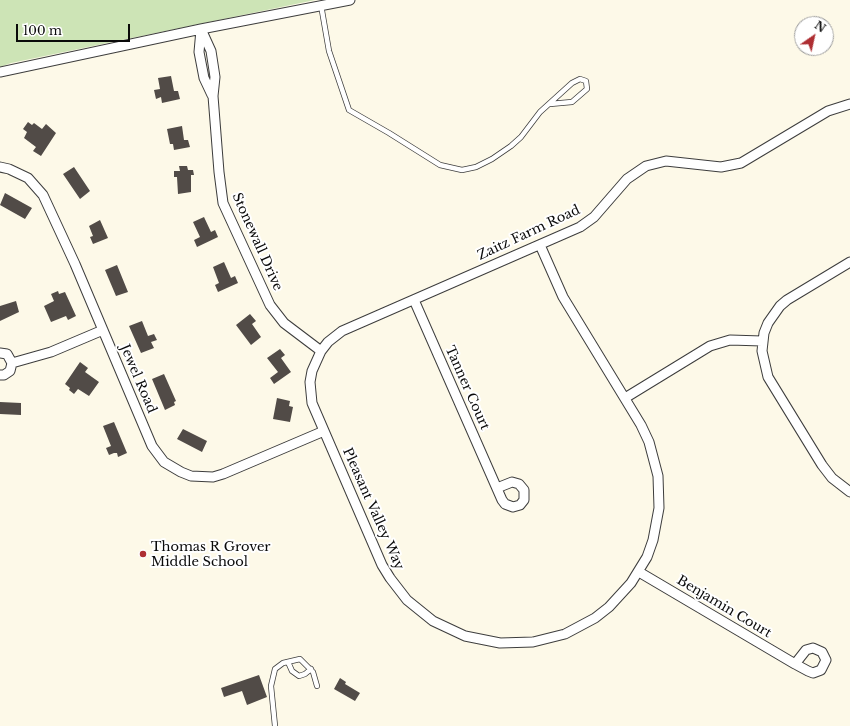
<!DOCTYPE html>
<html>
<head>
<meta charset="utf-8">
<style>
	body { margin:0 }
	#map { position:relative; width:850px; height:726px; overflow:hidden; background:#fdf9e8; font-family:"Libre Baskerville",serif }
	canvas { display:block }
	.north { position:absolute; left:794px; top:16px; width:40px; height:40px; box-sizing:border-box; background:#fff; border:1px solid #9d9d9d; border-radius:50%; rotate:34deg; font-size:11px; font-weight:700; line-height:16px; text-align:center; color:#0a0a0a }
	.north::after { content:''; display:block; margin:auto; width:14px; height:18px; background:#ae2e32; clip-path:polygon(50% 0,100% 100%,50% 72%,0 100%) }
	.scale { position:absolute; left:16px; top:24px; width:114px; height:18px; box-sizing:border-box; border:2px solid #0a0a0a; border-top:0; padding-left:5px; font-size:12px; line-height:14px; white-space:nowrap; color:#0a0a0a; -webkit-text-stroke:3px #fff; paint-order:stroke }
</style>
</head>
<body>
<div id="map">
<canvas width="850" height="726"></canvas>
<div class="north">N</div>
<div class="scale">100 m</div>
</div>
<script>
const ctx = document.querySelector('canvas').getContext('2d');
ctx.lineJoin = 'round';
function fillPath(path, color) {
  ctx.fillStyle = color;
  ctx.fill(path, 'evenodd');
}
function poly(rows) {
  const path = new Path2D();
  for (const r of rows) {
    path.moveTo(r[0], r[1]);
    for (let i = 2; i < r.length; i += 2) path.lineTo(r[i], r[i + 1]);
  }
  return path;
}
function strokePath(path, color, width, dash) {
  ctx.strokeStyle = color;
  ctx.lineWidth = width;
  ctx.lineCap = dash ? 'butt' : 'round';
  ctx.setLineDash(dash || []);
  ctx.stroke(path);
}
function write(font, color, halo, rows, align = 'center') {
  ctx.font = font + ' "Libre Baskerville",serif';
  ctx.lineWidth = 4;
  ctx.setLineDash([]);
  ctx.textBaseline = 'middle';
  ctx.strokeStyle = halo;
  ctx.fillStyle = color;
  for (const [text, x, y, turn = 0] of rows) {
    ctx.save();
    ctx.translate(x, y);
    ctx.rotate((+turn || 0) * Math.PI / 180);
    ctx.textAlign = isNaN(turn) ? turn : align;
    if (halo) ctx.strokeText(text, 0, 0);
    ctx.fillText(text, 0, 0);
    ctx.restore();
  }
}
fillPath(poly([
	[0,0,315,0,11,63,0,67]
]), '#cde4b6');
fillPath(poly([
	[171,76,174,91,178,91,180,99,162,103,161,97,156,99,154,90,160,89,158,78],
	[28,122,32,125,34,123,42,129,46,124,56,133,41,156,33,151,36,147,24,138,27,132,23,129],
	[182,126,184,140,188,140,190,147,174,150,173,144,170,144,167,129],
	[179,166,187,166,188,170,193,170,194,175,191,175,191,192,178,194,177,177,174,177,174,171,180,171],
	[74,167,90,191,80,199,63,174],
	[5,193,32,208,25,219,0,205],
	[204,217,211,232,215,230,218,237,197,247,194,240,200,237,193,222],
	[100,220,108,238,93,244,90,237,93,236,89,226],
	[224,262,231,278,235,276,238,283,218,292,215,285,219,283,213,267],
	[117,265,128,292,116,296,105,270],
	[58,291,59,294,65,292,76,316,68,320,66,316,51,322,44,306,54,301,51,294],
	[16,301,19,312,0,321,0,306],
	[250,314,256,321,252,324,261,337,251,345,236,325],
	[142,321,148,336,154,334,157,340,151,342,154,348,141,353,129,326],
	[280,349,285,355,281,358,291,372,274,384,270,378,278,372,267,358],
	[80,362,88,368,85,372,99,382,89,396,78,389,74,394,69,390,70,388,65,384],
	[164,374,176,401,174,402,175,405,165,410,152,379],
	[277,398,290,401,289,406,293,407,290,422,273,419],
	[0,402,21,403,21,415,0,414],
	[114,422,127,453,118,457,117,453,114,453,109,455,106,448,111,446,103,426],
	[183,429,207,441,202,452,177,439],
	[259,675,267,697,247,705,242,691,224,697,221,688],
	[340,678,346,682,345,684,360,693,355,701,334,689]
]), '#514b47');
const service = poly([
	[321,5,329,51,349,110,389,133,440,165,462,170,476,167,492,159,511,146,521,137,540,112,572,83,580,79,586,81,587,89,572,102,550,104],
	[288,662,292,671,299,676,305,674,311,669],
	[275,726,271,686,275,669,283,663,300,659,313,672,317,686]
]);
const minor = poly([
	[201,29,211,51,215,77,213,96,219,172,223,203,270,305,284,323,321,351],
	[201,30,199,52,204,78,212,95],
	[0,72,201,29,350,0],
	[0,167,9,169,28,178,43,195,75,264,152,446,164,462,181,472,191,476,213,477,223,474,324,431],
	[540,245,563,297,641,425,649,442,658,476,659,508,653,540,647,557,631,583,609,607,595,618,565,634,533,642,500,643,465,636,433,621,407,600,390,578,382,565,312,403,310,382,312,371,321,351,328,342,342,331,580,227,594,217,627,179,646,166,666,161,721,167,741,163,828,111,850,104],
	[850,262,787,300,780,306,768,323,764,333,762,351,768,377,822,465,832,478,850,492],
	[414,300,502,500,505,504,513,507,520,505,524,500,524,490,519,484,512,482,497,488],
	[0,353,7,354,12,363,10,371,4,375,0,375],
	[12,363,51,352,103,330],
	[625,398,710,346,730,340,762,341],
	[639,572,795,664,808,671,813,673,821,670,826,660,822,652,813,648,806,650,795,664]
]);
strokePath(service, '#3d3d3d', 6);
strokePath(minor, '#3d3d3d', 11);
strokePath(service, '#fff', 4.5);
strokePath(minor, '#fff', 9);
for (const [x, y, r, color] of [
	[143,554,4,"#ae2e32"]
]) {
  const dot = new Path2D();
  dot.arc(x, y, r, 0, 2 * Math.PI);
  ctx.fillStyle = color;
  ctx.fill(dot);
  strokePath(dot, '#fff', 1.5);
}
write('13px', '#0a0a0a', '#fff', [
	["Zaitz Farm Road",529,233,-25],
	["Stonewall Drive",257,242,66],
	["Jewel Road",138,379,67],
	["Tanner Court",467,388,66],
	["Pleasant Valley Way",373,509,66],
	["Benjamin Court",724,607,31]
]);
write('13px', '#0a0a0a', '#fff', [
	["Thomas R Grover",151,547],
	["Middle School",151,562]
], 'left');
</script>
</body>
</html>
